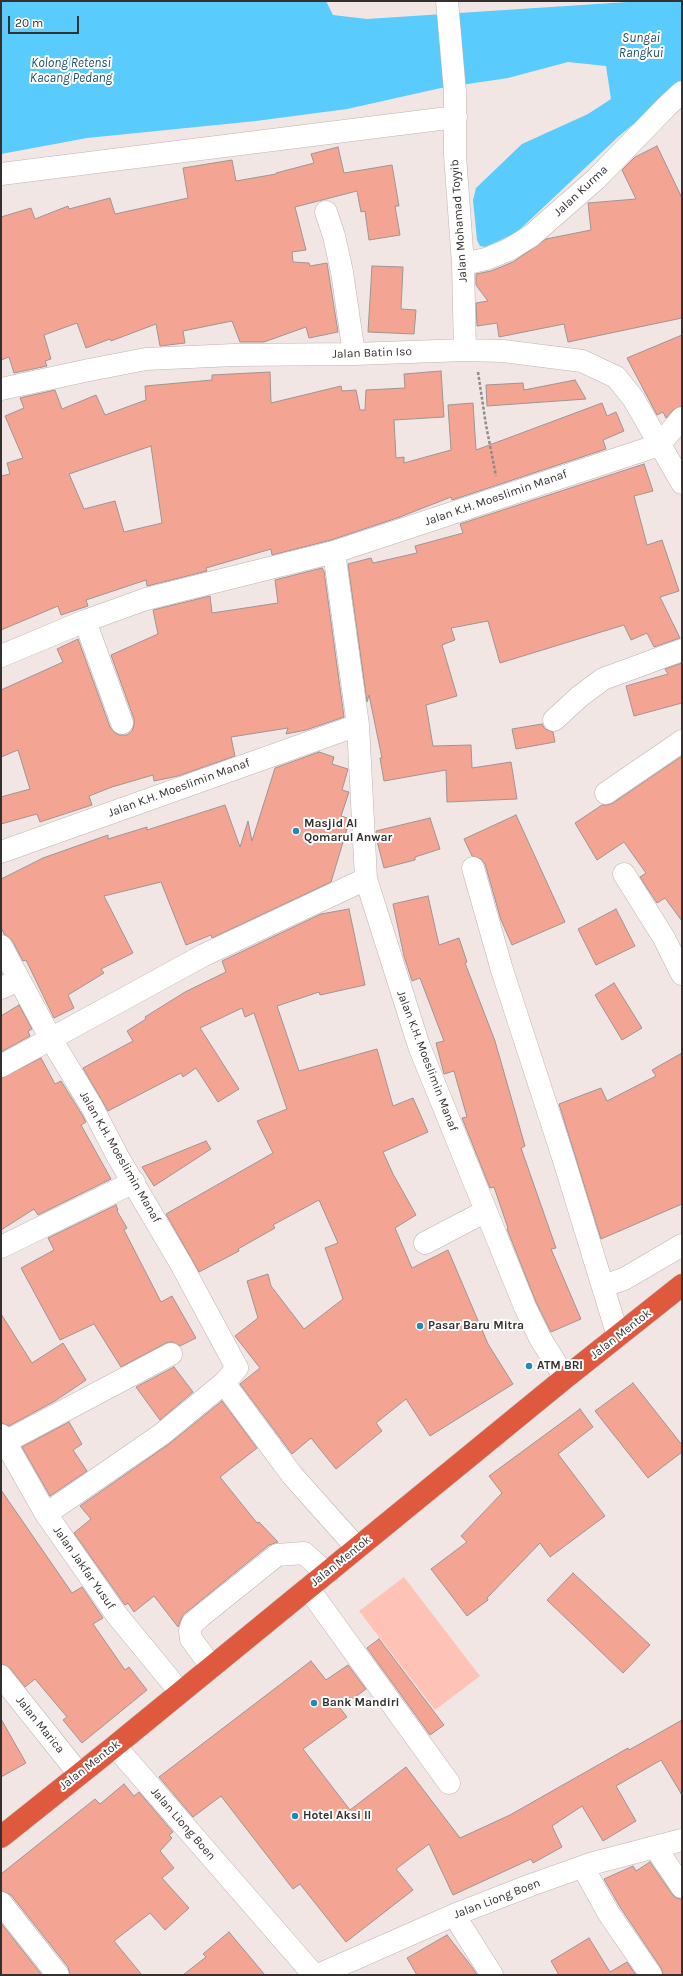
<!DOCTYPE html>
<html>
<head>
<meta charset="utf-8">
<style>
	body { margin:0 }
	#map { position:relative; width:683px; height:1976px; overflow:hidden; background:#f1e6e4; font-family:Karla,sans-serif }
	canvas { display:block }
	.frame { position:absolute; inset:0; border:2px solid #34302f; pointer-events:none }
	.scale { position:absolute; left:8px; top:16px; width:71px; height:18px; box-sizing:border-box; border:2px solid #34302f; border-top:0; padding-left:5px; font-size:12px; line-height:14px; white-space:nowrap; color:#34302f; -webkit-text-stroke:3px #fff; paint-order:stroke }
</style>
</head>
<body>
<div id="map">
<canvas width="683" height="1976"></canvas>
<div class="frame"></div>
<div class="scale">20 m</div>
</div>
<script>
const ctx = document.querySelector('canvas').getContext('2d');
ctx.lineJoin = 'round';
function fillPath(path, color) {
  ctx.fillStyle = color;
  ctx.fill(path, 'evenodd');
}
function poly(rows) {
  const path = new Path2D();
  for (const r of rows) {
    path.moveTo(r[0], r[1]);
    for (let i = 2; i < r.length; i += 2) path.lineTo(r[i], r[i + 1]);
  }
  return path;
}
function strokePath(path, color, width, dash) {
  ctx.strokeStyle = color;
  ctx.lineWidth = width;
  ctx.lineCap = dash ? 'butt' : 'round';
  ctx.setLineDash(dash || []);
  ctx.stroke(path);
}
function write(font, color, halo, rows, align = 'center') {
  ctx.font = font + ' Karla,sans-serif';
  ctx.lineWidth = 4;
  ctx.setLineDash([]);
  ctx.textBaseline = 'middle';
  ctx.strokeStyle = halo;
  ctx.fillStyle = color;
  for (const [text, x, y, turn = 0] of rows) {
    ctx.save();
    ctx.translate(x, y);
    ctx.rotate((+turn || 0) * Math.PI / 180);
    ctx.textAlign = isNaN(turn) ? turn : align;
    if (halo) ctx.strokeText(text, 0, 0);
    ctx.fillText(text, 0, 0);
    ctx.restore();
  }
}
fillPath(poly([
	[404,1577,480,1676,435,1710,359,1611]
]), '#fec3b6');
fillPath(poly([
	[1,1,326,1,333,15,367,19,643,1,682,1,682,84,619,136,516,233,485,247,480,246,477,240,473,200,476,188,522,144,588,114,611,99,606,66,568,62,508,78,441,88,347,109,256,121,87,138,1,154]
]), '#59cbfc');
const building = poly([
	[657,146,682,198,682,318,568,342,564,324,499,337,497,323,477,326,476,303,488,301,476,285,476,274,491,271,513,262,546,239,591,230,588,203,636,199,622,170,635,157,657,146],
	[338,147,344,173,392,165,399,206,395,206,400,235,369,240,365,211,361,212,357,191,295,207,306,250,292,252,293,262,309,263,310,266,327,263,338,332,309,338,306,327,264,342,240,342,232,321,183,331,185,343,160,346,156,324,111,341,110,339,86,348,77,323,44,335,51,359,45,361,47,366,14,373,9,357,1,360,1,217,31,208,35,219,68,206,69,209,110,198,115,214,188,198,183,168,232,160,236,181,276,174,276,173,314,163,311,154,338,147],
	[372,266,403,267,401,309,416,310,414,334,368,332,372,266],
	[682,335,682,406,673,410,666,418,663,412,657,415,627,358,682,335],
	[441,371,444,417,394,420,396,458,404,457,404,463,451,450,448,405,473,403,476,450,602,403,607,416,616,412,624,431,603,440,606,449,452,500,451,497,400,517,331,540,272,555,271,549,206,568,207,571,147,586,146,580,86,600,88,606,61,615,58,606,1,630,1,476,10,474,7,463,23,458,5,416,24,408,20,398,55,390,62,409,96,395,105,415,146,400,145,386,212,380,212,375,270,372,271,403,341,386,342,391,356,390,360,410,365,410,366,390,405,388,404,374,441,371],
	[151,446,162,523,124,532,115,501,84,509,69,474,151,446],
	[575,380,586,399,487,406,486,385,523,383,524,390,575,380],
	[644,464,653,491,634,496,647,545,662,540,679,591,660,597,680,638,654,647,647,633,631,640,624,625,500,663,488,621,451,628,455,640,442,645,457,696,426,705,433,746,471,745,472,768,511,762,517,799,447,802,446,770,384,781,380,758,382,758,369,695,367,702,348,564,371,558,373,563,417,553,415,546,463,533,460,524,644,464],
	[322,568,324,571,344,717,306,730,286,734,288,728,231,737,235,756,178,776,154,781,153,775,112,787,89,796,92,805,40,822,37,814,1,824,1,797,30,789,18,750,1,757,1,690,63,662,57,649,78,639,110,727,114,732,119,735,127,735,132,731,134,725,134,719,111,655,158,634,153,610,210,596,212,613,278,603,275,580,322,568],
	[682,663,682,703,634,716,626,686,668,674,665,669,682,663],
	[542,724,545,729,553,732,555,742,516,749,512,729,542,724],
	[319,752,334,757,332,764,348,769,342,790,349,792,341,816,350,819,331,882,212,938,211,935,186,945,161,882,104,896,133,953,101,969,104,973,68,995,74,1008,54,1018,26,960,23,961,12,940,4,934,1,927,1,879,43,858,108,835,108,839,147,827,147,830,225,805,240,847,248,821,252,841,275,768,319,752],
	[682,756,682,921,665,898,657,903,640,877,646,873,624,842,597,860,575,823,602,805,607,805,613,803,682,756],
	[516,815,565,922,512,945,501,920,485,864,481,859,472,856,464,839,516,815],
	[430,818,440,849,415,857,415,860,384,868,377,841,376,831,430,818],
	[428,896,439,945,459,938,467,962,465,963,495,1041,525,1146,521,1148,556,1248,551,1249,581,1319,551,1332,536,1302,507,1229,508,1228,494,1187,490,1188,462,1118,467,1117,454,1071,444,1074,436,1043,444,1041,420,978,412,981,404,956,393,904,428,896],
	[349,909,365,985,320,995,319,992,277,1006,299,1071,377,1049,393,1106,413,1098,428,1132,383,1152,393,1174,416,1215,395,1228,412,1268,448,1250,488,1344,513,1384,430,1436,406,1399,376,1423,382,1431,336,1469,311,1438,292,1454,240,1384,260,1368,235,1336,258,1318,247,1281,268,1274,271,1286,304,1329,343,1299,325,1248,338,1243,319,1200,273,1225,275,1228,238,1249,239,1251,199,1272,166,1214,273,1153,257,1121,287,1109,254,1013,245,1017,242,1008,200,1028,239,1089,218,1102,196,1068,183,1077,181,1073,108,1111,83,1068,133,1041,127,1031,146,1019,145,1017,185,992,226,972,222,961,321,914,349,909],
	[616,909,635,946,596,965,578,929,616,909],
	[614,983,642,1028,622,1040,595,995,614,983],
	[19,1005,32,1029,28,1031,30,1036,1,1052,1,1016,19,1005],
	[682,1053,682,1204,601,1239,559,1104,601,1088,607,1101,656,1076,652,1070,682,1053],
	[41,1058,55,1084,61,1081,81,1113,86,1122,81,1125,111,1179,38,1215,34,1209,1,1230,1,1078,41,1058],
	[206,1141,211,1149,154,1186,142,1167,206,1141],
	[116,1205,118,1210,117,1211,127,1228,124,1230,161,1302,172,1296,196,1338,180,1346,172,1342,166,1343,121,1367,94,1324,60,1340,21,1268,54,1250,48,1238,116,1205],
	[1,1314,32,1363,63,1343,86,1380,55,1401,9,1426,1,1423,1,1314],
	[174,1367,193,1392,160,1420,136,1387,174,1367],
	[633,1383,682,1445,682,1452,648,1478,595,1411,633,1383],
	[222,1401,257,1448,220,1477,257,1523,259,1522,278,1542,269,1545,193,1607,183,1615,178,1627,154,1596,134,1612,128,1603,125,1605,74,1533,91,1519,80,1506,169,1444,222,1401],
	[580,1409,593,1427,558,1454,605,1516,550,1557,540,1543,487,1598,488,1600,467,1616,431,1569,467,1542,461,1536,502,1493,489,1476,580,1409],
	[69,1422,82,1444,73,1450,87,1471,50,1496,22,1447,69,1422],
	[1,1490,72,1593,82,1587,103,1618,93,1624,125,1670,129,1667,147,1690,82,1743,63,1720,67,1717,35,1679,25,1687,10,1668,1,1664,1,1490],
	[573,1573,650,1645,623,1673,547,1600,573,1573],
	[379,1639,444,1725,430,1735,367,1648,379,1639],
	[311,1661,326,1680,348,1665,366,1689,340,1708,347,1717,303,1749,350,1810,406,1767,460,1838,510,1815,628,1748,629,1750,682,1720,682,1795,661,1760,616,1786,636,1821,603,1841,582,1806,552,1826,562,1847,533,1863,531,1859,453,1895,429,1844,396,1869,413,1890,346,1942,300,1884,293,1889,221,1796,193,1817,159,1777,311,1661],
	[1,1719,26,1763,1,1777,1,1719],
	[124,1784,134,1796,139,1792,173,1832,169,1835,172,1838,160,1851,174,1868,162,1878,189,1908,165,1930,150,1913,114,1941,142,1975,70,1975,68,1967,11,1895,1,1891,1,1874,95,1799,100,1804,124,1784],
	[650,1862,672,1894,676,1898,682,1899,682,1975,663,1975,661,1968,620,1907,604,1879,633,1866,636,1871,650,1862],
	[1,1923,42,1975,1,1975,1,1923],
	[229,1932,265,1975,183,1975,206,1957,203,1954,229,1932],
	[447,1935,472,1967,477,1975,417,1975,407,1958,447,1935],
	[589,1938,610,1972,627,1962,636,1975,559,1975,551,1961,589,1938]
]);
fillPath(building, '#f4a493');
strokePath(building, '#9e9492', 1);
const minor = poly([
	[447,1,455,92,455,155,463,264,465,350],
	[1,174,456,117],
	[326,212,334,236,342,272,354,354],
	[463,264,486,259,508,250,531,236,596,179,667,106,682,92],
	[1,389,89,370,146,359,234,355,354,354,465,350,503,351,582,361,616,377,633,398,682,483],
	[85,621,122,723],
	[1,656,85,621,146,599,334,552],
	[554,720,579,697,603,679,682,650],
	[606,793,682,741],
	[1,852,358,725],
	[473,868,502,970,563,1157,618,1336],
	[624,874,664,938,682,974],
	[1,946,51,1039,92,1107,118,1157,181,1264,237,1368,224,1383,162,1434,46,1514],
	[1,988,19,980],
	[1,1066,204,955,366,879],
	[425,1243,486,1211],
	[1,1247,134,1182],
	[603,1286,624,1279,682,1245],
	[565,1378,540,1338,525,1307,419,1046,366,879,358,725,334,552,659,445,682,418],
	[224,1383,292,1475,357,1548],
	[1,1435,46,1514,116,1614,180,1692],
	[5,1442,171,1354],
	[308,1588,449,1783],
	[211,1666,191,1639,190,1631,192,1624,201,1616,277,1555,304,1553,326,1573],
	[1,1676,79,1774],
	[115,1746,314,1975],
	[655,1847,682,1887],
	[583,1867,609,1914,651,1975],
	[1,1903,58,1975],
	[454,1915,492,1975],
	[318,1975,454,1915,531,1885,590,1864,682,1840]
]);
const highway = poly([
	[1,1837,115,1746,565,1378,682,1285]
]);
strokePath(minor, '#bdb3b1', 23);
strokePath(highway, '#c6c5c5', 23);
strokePath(poly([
	[478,372,486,425,496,476]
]), '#918a88', 2.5, [3, 2]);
strokePath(minor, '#fff', 22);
strokePath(highway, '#df593f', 22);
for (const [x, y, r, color] of [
	[296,831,4,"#238ab3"],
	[420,1326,4,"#238ab3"],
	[529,1366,4,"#238ab3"],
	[314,1703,4,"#238ab3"],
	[295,1816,4,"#238ab3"]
]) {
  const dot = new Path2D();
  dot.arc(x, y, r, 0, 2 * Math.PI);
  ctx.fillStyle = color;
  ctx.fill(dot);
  strokePath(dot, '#fff', 1.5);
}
write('12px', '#34302f', '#fff', [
	["Jalan Kurma",581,191,-43],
	["Jalan Mohamad Toyyib",459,221,-94],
	["Jalan Batin Iso",372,353,-2],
	["Jalan K.H. Moeslimin Manaf",496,498,-19],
	["Jalan K.H. Moeslimin Manaf",179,788,-20],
	["Jalan K.H. Moeslimin Manaf",427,1061,69],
	["Jalan K.H. Moeslimin Manaf",120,1157,60],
	["Jalan Mentok",621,1334,-38],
	["Jalan Mentok",341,1561,-39],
	["Jalan Jakfar Yusuf",84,1568,55],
	["Jalan Marica",40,1725,51],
	["Jalan Mentok",90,1765,-38],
	["Jalan Liong Boen",183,1824,49],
	["Jalan Liong Boen",497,1899,-21]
]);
write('bold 12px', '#34302f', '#fff', [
	["Masjid Al",304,824],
	["Qomarul Anwar",304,838],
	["Pasar Baru Mitra",428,1326],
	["ATM BRI",537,1366],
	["Bank Mandiri",322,1703],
	["Hotel Aksi II",303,1816]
], 'left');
write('italic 13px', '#225166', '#fff', [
	["Sungai",641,38],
	["Rangkui",641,53],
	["Kolong Retensi",71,63],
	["Kacang Pedang",71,78]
]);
</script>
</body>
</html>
